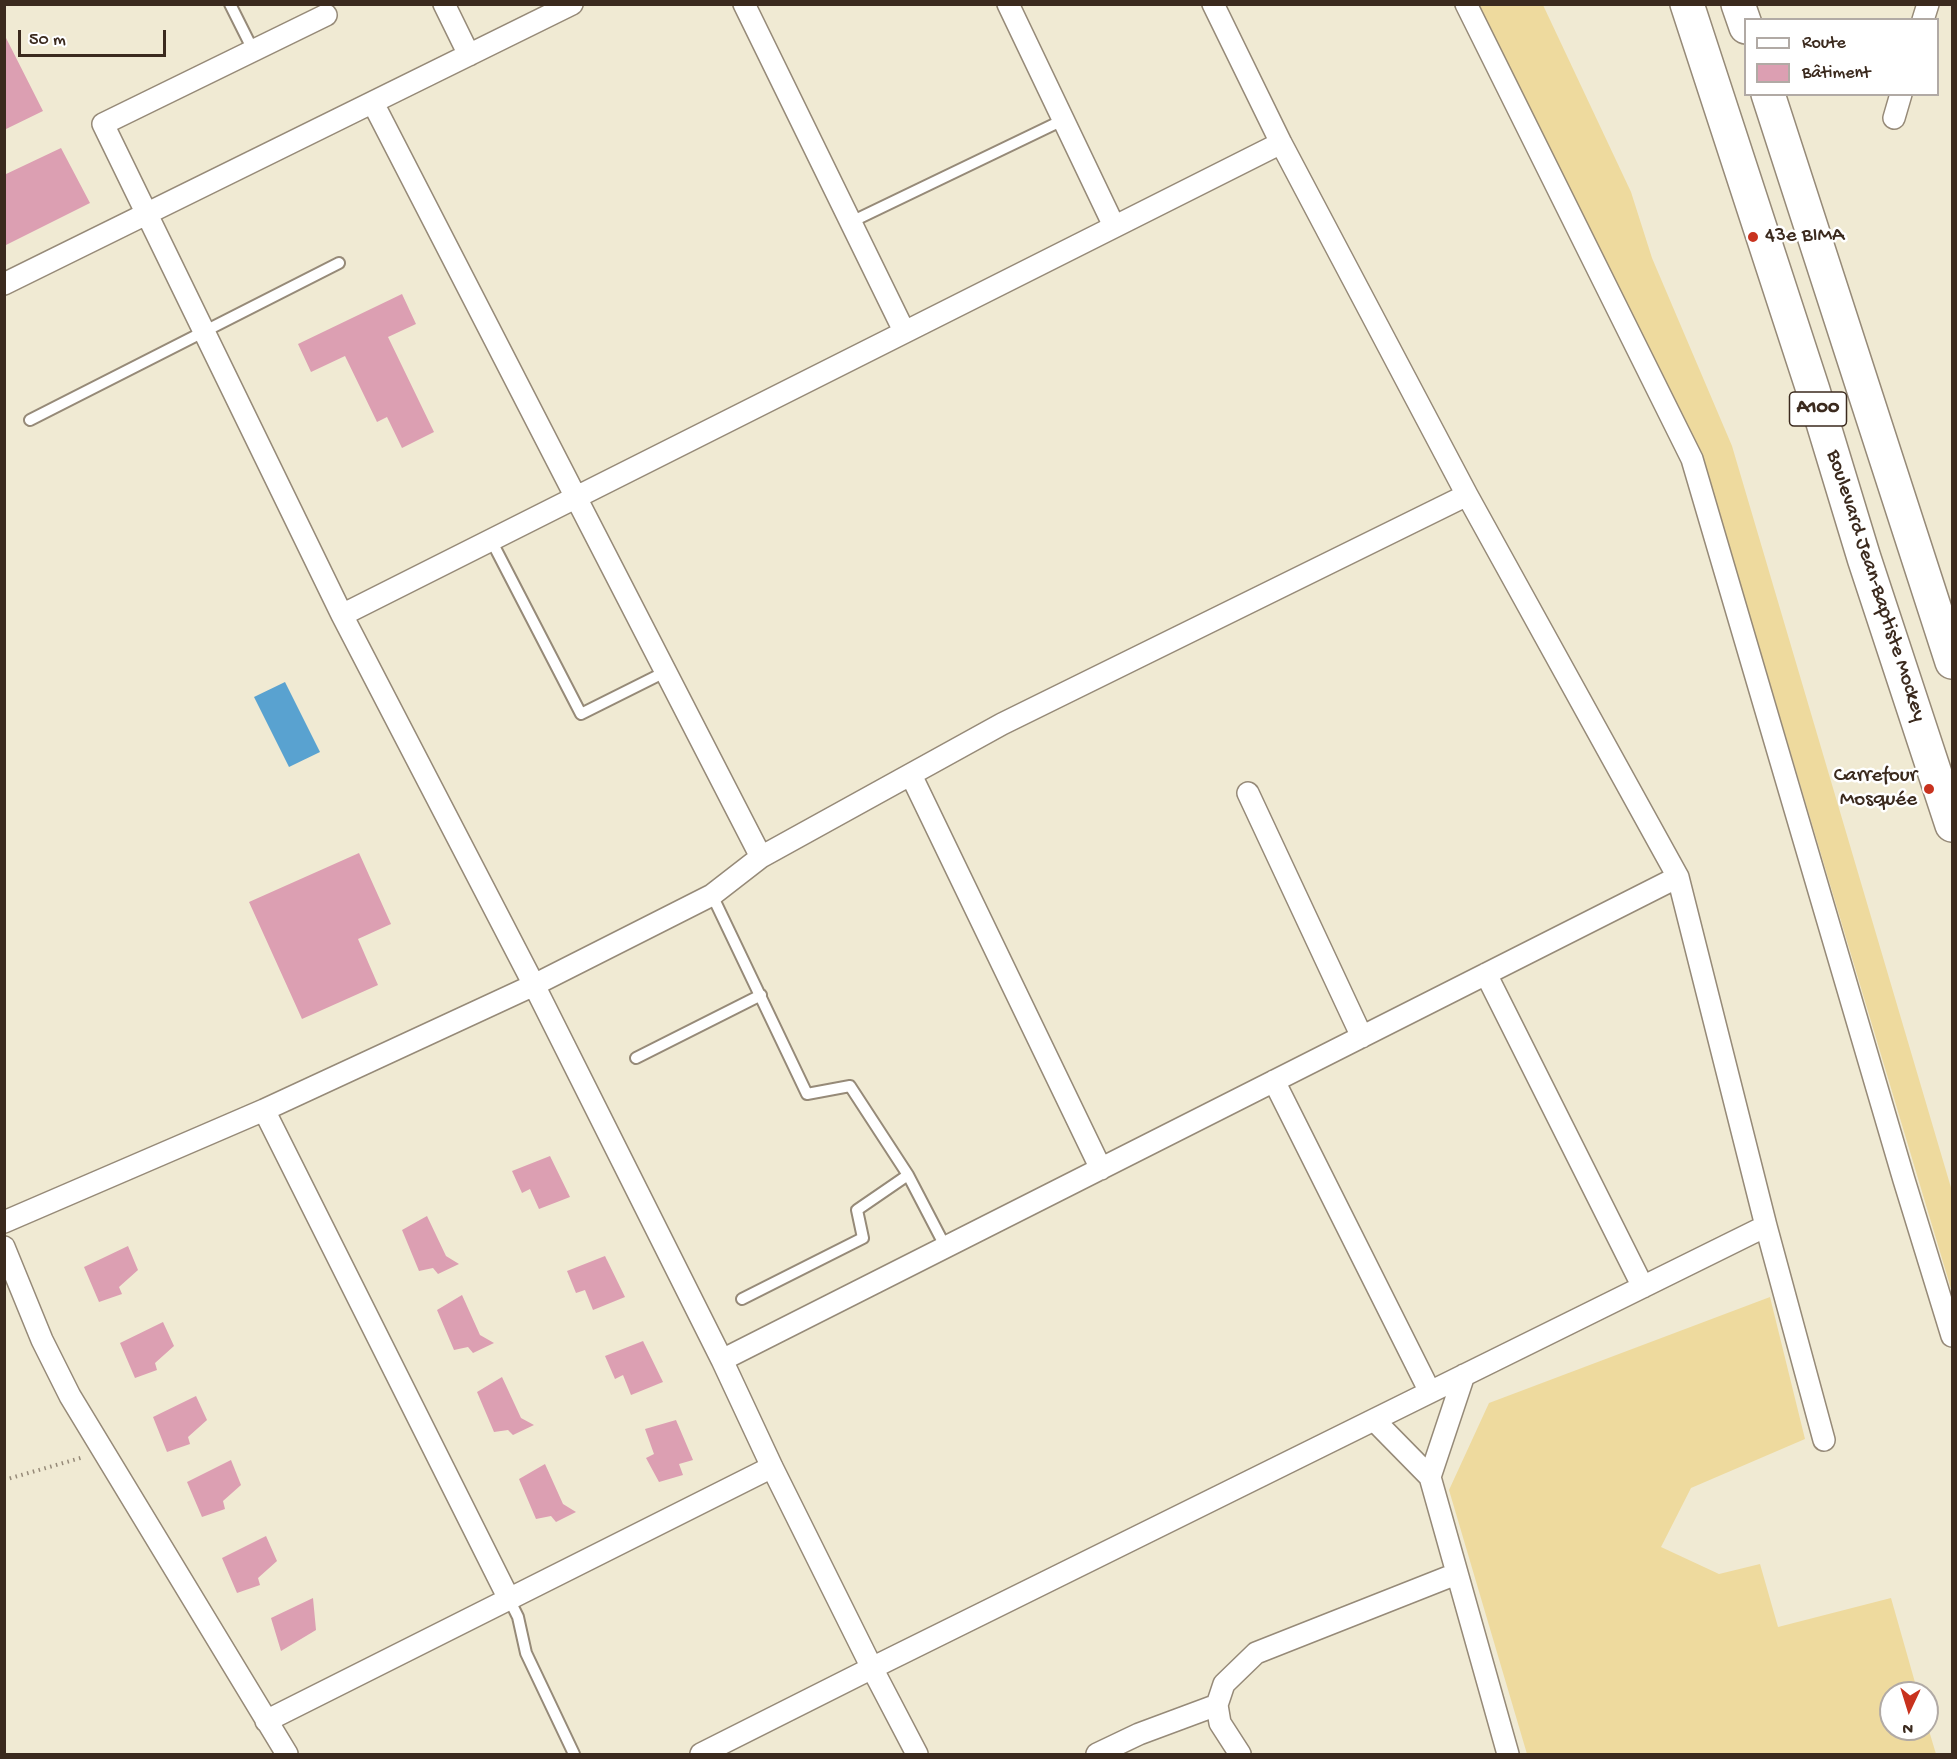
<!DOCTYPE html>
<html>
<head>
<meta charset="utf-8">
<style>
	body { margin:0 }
	#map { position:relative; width:1957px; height:1759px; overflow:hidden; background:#f0ead3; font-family:"Gochi Hand",sans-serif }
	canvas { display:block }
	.frame { position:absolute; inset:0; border:6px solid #3b2a1e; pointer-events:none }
	.legend { position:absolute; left:1744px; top:18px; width:195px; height:78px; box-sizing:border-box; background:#fff; border:2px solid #b1aaa5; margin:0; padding:8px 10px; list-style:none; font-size:18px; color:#3b2a1e }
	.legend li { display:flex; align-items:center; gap:12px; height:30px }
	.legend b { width:30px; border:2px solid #b1aaa5 }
	.north { position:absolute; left:1879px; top:1681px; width:60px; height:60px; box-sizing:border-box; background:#fff; border:2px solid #b1aaa5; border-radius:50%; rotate:184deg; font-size:16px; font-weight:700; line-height:24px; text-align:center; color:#3b2a1e }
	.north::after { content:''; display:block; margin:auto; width:21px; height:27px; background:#c8321e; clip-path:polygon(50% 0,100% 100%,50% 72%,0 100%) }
	.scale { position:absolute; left:18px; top:30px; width:148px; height:27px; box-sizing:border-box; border:3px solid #3b2a1e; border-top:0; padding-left:8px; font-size:18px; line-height:21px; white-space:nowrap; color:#3b2a1e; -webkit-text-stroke:4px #fff; paint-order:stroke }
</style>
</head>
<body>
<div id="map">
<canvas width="1957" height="1759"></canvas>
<div class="frame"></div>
<ul class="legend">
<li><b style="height:8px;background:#fff"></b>Route</li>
<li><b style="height:16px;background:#dc9fb2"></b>Bâtiment</li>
</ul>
<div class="north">N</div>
<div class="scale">50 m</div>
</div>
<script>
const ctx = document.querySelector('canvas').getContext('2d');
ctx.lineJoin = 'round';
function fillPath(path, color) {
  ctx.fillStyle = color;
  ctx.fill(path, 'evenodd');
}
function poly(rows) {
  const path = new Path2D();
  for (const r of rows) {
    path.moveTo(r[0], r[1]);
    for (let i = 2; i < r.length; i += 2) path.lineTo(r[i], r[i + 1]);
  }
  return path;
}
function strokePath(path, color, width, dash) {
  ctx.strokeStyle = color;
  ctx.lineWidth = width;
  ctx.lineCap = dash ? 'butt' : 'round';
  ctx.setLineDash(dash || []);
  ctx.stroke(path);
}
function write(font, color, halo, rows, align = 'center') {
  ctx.font = font + ' "Gochi Hand",sans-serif';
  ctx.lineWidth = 5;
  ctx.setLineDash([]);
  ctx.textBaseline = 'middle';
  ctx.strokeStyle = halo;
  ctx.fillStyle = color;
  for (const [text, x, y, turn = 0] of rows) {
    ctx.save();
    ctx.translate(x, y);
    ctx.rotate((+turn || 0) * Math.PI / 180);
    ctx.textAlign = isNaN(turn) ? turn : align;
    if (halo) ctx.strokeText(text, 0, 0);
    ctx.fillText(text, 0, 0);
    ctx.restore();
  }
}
fillPath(poly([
	[1479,5,1543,5,1631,192,1652,258,1732,446,1952,1191,1952,1292,1701,453],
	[1770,1297,1805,1439,1691,1488,1661,1547,1719,1574,1760,1564,1778,1627,1891,1598,1918,1693,1891,1693,1891,1729,1927,1729,1927,1724,1936,1754,1527,1754,1449,1490,1489,1403]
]), '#eeda9e');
fillPath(poly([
	[285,682,320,752,289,767,254,697]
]), '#59a2d0');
fillPath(poly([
	[4,34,43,111,4,130],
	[61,148,90,203,4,246,4,175],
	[402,294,416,324,388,337,434,432,402,448,387,417,377,422,345,356,311,372,298,344],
	[359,853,391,924,358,939,378,985,302,1019,249,902],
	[550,1156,570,1197,539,1209,530,1189,522,1193,512,1171],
	[427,1216,446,1256,459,1264,438,1274,433,1268,419,1271,402,1230],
	[128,1246,138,1270,119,1287,122,1294,99,1302,84,1267],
	[605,1256,625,1297,593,1310,585,1290,576,1293,567,1271],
	[462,1295,480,1335,494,1343,473,1353,468,1347,454,1350,437,1310],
	[163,1322,174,1346,155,1363,157,1370,135,1378,120,1343],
	[643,1341,663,1382,631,1395,623,1375,615,1379,605,1356],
	[502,1377,521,1418,534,1425,513,1435,508,1430,494,1432,477,1392],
	[196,1396,207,1420,188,1437,190,1444,167,1452,153,1417],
	[676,1420,693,1460,679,1464,683,1475,659,1482,646,1458,654,1454,645,1429],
	[231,1460,241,1485,223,1501,225,1509,202,1517,187,1482],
	[545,1464,563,1504,576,1512,556,1522,551,1516,536,1519,519,1479],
	[266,1536,277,1561,258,1578,260,1585,237,1593,222,1558],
	[313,1598,316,1630,281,1651,271,1618]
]), '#dc9fb2');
const lane = poly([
	[230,4,253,50],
	[851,222,1063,120],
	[30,420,339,263],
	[491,540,581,714,665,672],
	[712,895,807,1094,850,1086,908,1175,945,1246],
	[636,1058,761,995],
	[742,1299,863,1238,857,1210,908,1175],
	[509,1599,518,1617,526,1653,574,1754]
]);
const street = poly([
	[444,4,469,55],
	[744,4,904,331],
	[1008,4,1114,226],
	[1213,4,1281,143,1467,495,1678,877,1766,1226,1824,1440],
	[1466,4,1692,459,1904,1180,1952,1336],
	[326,15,103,124,342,615,534,985,722,1360,772,1467,872,1668,917,1754],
	[1923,20,1928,4],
	[373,103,761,857],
	[1894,118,1901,94],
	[4,284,572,4],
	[342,615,1281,143],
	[911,775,1101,1169],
	[1248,793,1362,1037],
	[1486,974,1643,1287],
	[1274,1081,1430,1392],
	[264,1110,509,1599],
	[4,1222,264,1110,534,985,712,895,761,857,1002,724,1467,495],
	[4,1247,42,1340,70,1396,287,1754],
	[722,1360,1678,877],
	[1374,1420,1430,1477,1508,1754],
	[1430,1477,1464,1375],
	[266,1721,772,1467],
	[701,1754,872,1668,1766,1226],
	[1097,1754,1139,1734,1217,1705],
	[1240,1754,1220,1723,1217,1705,1224,1684,1256,1653,1456,1574]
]);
const highway = poly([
	[1687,4,1813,390,1864,558,1952,825],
	[1738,4,1746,27],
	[1768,94,1952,662]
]);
strokePath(lane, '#968a78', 14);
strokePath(street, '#968a78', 24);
strokePath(highway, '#968a78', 36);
strokePath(poly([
	[4,1480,84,1457]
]), '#968a78', 4, [1.5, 4.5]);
strokePath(lane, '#fff', 10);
strokePath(street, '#fff', 21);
strokePath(highway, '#fff', 33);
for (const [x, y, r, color] of [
	[1753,237,6,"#c8321e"],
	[1929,789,6,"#c8321e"]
]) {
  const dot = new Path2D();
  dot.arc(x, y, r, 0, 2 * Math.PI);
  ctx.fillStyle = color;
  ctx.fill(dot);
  strokePath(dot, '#fff', 2);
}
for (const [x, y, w] of [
	[1818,409,57]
]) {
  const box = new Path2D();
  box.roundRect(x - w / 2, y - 17, w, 34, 4.5);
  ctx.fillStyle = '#fff';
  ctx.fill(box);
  strokePath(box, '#3b2a1e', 1.5);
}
write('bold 20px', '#3b2a1e', null, [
	["A100",1818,409]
]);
write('21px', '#3b2a1e', '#fff', [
	["43e BIMA",1765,237],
	["Carrefour",1917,777,"right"],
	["Mosquée",1917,801,"right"]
], 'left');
write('21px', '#3b2a1e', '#fff', [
	["Boulevard Jean-Baptiste Mockey",1875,586,72]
]);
</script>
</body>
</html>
